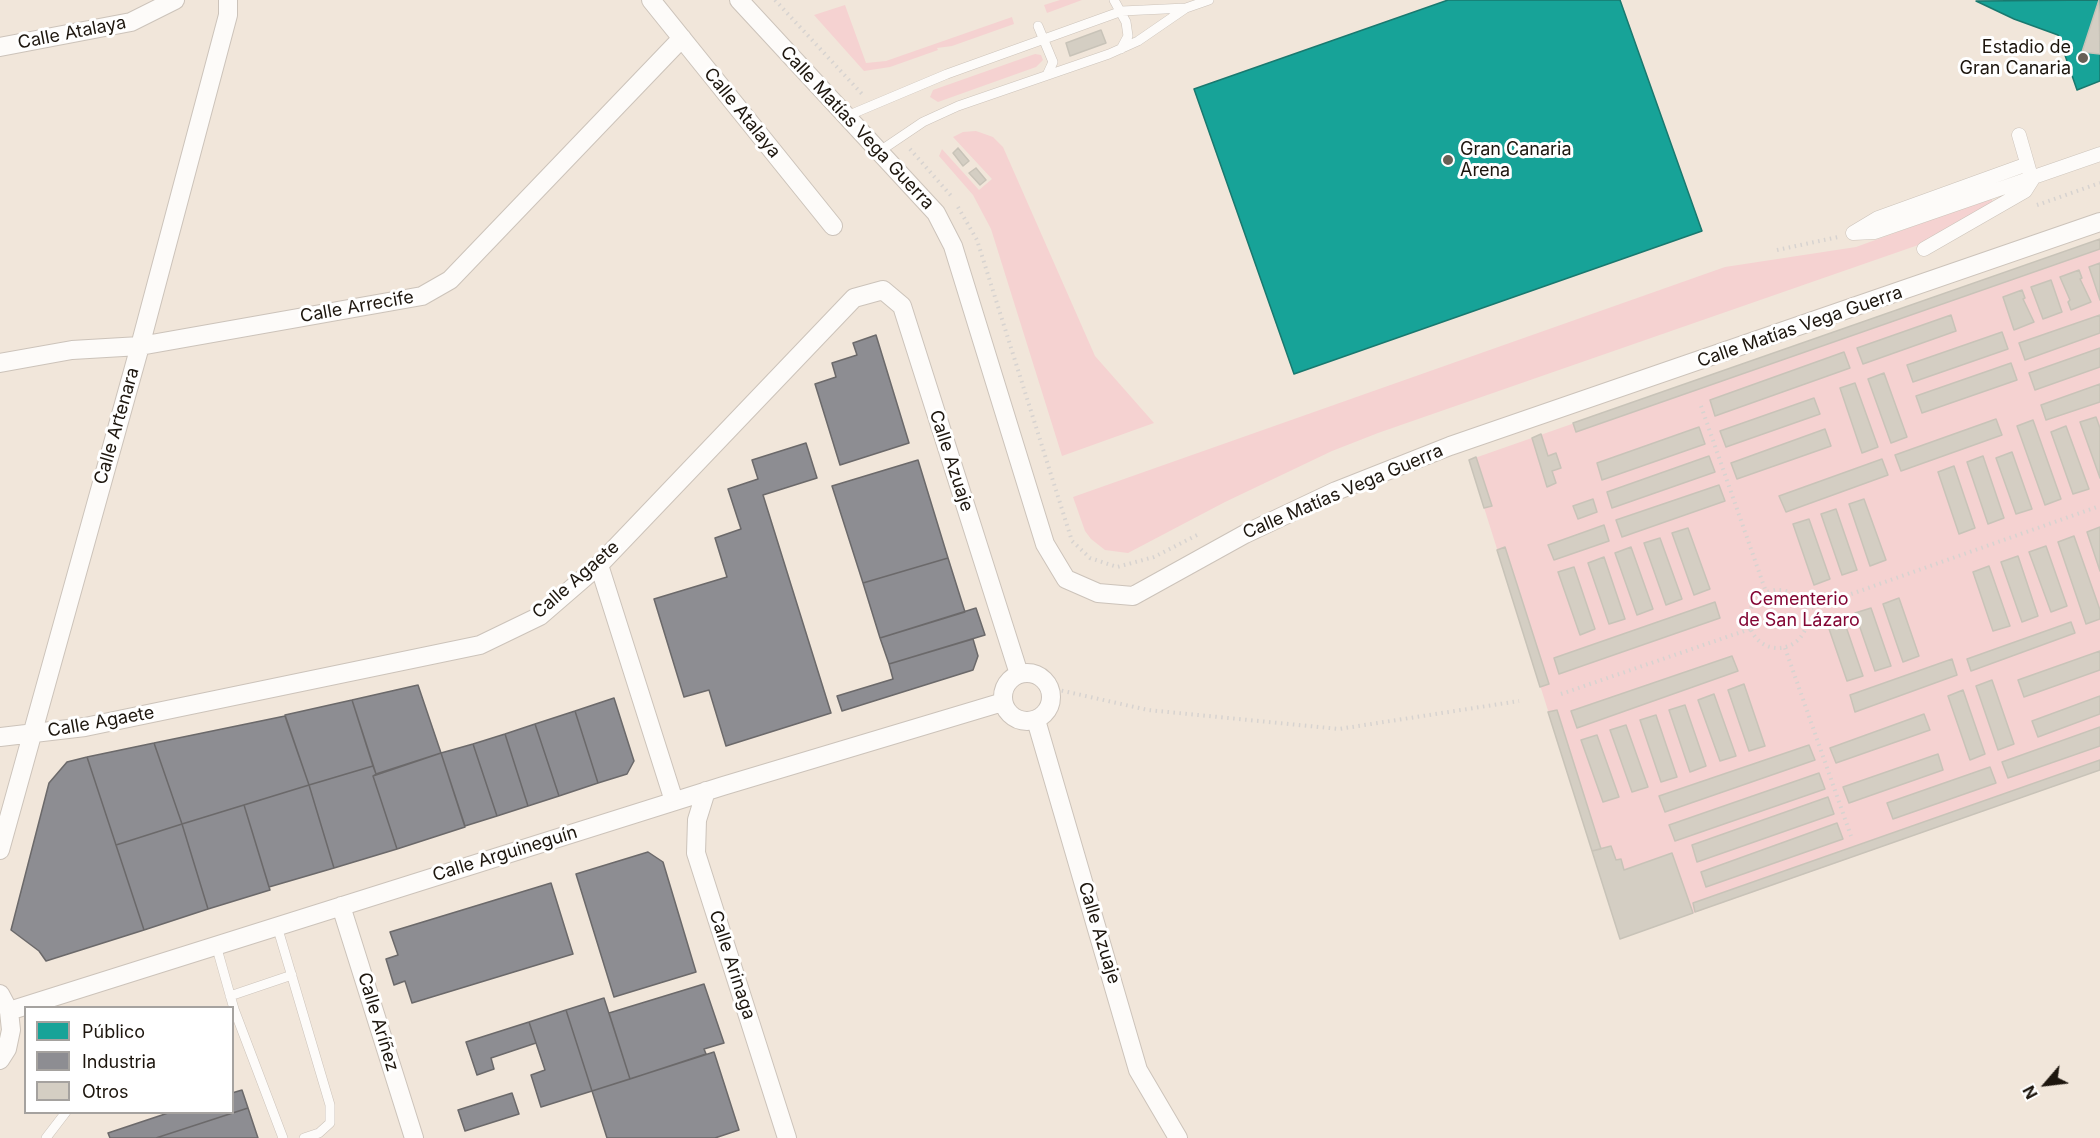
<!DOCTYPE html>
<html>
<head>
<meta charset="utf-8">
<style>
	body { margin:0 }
	#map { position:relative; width:2100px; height:1138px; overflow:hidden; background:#f1e6da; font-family:Inter,sans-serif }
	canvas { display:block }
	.legend { position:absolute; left:24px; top:1006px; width:210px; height:108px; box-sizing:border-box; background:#fff; border:2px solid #a5a29f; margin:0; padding:8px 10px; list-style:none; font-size:18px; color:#1d160e }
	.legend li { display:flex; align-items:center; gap:12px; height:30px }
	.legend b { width:30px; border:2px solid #a5a29f }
	.north { position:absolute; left:2016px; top:1054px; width:60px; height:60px; -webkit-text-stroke:4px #fff; paint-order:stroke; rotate:242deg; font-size:16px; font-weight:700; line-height:24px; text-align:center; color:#1d160e }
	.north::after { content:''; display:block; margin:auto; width:21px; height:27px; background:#1d160e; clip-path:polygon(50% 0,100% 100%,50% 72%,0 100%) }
</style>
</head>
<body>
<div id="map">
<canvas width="2100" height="1138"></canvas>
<ul class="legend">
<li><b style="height:16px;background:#17a398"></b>Público</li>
<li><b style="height:16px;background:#8d8d92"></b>Industria</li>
<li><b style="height:16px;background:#d4cec3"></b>Otros</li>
</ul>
<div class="north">N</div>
</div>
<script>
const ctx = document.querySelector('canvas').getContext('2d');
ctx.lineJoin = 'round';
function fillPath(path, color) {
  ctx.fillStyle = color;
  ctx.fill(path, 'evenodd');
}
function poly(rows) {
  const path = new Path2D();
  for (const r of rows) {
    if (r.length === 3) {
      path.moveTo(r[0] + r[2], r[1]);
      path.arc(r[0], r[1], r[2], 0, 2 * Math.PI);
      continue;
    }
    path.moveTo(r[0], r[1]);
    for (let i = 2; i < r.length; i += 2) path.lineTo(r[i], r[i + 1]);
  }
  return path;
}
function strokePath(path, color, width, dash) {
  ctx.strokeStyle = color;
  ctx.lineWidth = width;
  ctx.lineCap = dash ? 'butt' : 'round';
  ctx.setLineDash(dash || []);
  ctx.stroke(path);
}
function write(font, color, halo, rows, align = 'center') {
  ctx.font = font + ' Inter,sans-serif';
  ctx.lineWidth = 6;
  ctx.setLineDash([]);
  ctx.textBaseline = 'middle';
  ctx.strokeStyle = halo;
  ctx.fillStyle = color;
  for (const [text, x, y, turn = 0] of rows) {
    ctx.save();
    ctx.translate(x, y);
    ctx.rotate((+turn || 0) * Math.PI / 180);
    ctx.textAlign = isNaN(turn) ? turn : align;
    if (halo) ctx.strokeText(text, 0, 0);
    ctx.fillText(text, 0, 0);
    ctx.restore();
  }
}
fillPath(poly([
	[1060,0,1082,0,1047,13,1044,5],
	[845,5,866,63,886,61,1012,17,1014,24,952,46,937,48,938,50,890,67,864,71,814,15],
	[1035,54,1041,55,1043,60,1036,67,938,102,930,97,933,90],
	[976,131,993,137,1003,147,1095,356,1154,423,1062,456,991,229,973,195,939,156,942,149,979,190,992,179,953,137,963,132],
	[1991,198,1993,202,1924,243,1378,433,1332,451,1225,502,1128,553,1105,550,1091,539,1085,531,1073,497,1725,267,1856,247],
	[2100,239,2100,770,1620,939,1469,460]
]), '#f5d2d1');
const public = poly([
	[1448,0,1620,0,1702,231,1294,374,1194,89,1448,0],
	[2100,0,2100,81,2077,90,2058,35,2014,19,1976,1,2100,0]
]);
fillPath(public, '#17a398');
strokePath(public, '#19796f', 1.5);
const industry = poly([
	[876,335,909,443,840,465,815,384,836,377,832,363,857,355,853,343,876,335],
	[806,443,817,478,763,495,831,713,726,746,709,690,684,697,654,599,727,577,715,538,741,529,728,489,758,479,752,460,806,443],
	[918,460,948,558,863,583,832,486,918,460],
	[948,558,965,612,880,638,863,583,948,558],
	[976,608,985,635,889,664,880,638,976,608],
	[973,639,978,656,973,670,842,711,837,696,893,679,889,664,973,639],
	[418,685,441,753,376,774,352,700,418,685],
	[614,698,634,761,627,774,598,783,575,711,614,698],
	[352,700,373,766,309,785,285,715,352,700],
	[575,711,598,783,559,796,535,724,575,711],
	[285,716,309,785,182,824,154,743,285,716],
	[535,724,559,796,528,806,505,734,535,724],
	[505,734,528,806,497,816,473,744,505,734],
	[154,743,182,824,116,845,87,757,154,743],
	[473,744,497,816,465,826,441,753,473,744],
	[441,753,465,827,397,849,373,776,441,753],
	[87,757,144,930,46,961,39,951,11,930,49,783,67,762,87,757],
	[373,766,376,774,373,776,397,849,334,868,309,785,373,766],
	[309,785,334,868,269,887,244,805,309,785],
	[244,805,270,890,208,909,182,824,244,805],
	[182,824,208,909,144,930,116,845,182,824],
	[648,852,663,862,696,972,614,997,576,874,648,852],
	[551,883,573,954,412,1003,405,981,394,985,386,959,398,955,390,932,551,883],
	[704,984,724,1043,704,1049,706,1054,630,1079,609,1013,704,984],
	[604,998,630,1079,592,1091,566,1010,604,998],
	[566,1010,592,1091,541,1107,531,1075,545,1070,529,1022,566,1010],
	[529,1022,536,1043,491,1058,494,1069,477,1075,466,1042,529,1022],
	[714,1052,739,1130,715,1138,607,1138,592,1091,714,1052],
	[242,1090,248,1108,156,1138,110,1138,108,1133,171,1112,232,1112,232,1093,242,1090],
	[512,1093,519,1114,465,1131,458,1110,512,1093],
	[248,1108,258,1138,156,1138,248,1108]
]);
fillPath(industry, '#8d8d92');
strokePath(industry, '#6b696a', 1.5);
const building = poly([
	[2099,0,2100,54,2082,52,2099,0],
	[1101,30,1106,43,1070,56,1066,43,1101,30],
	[958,148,969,161,963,166,953,153,958,148],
	[976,168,986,180,980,185,969,173,976,168],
	[2100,239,2100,249,1576,432,1573,423,2100,239],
	[2100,263,2100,300,2089,267,2100,263],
	[2079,270,2082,278,2080,279,2091,302,2071,310,2068,302,2070,300,2060,277,2079,270],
	[2051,280,2062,312,2043,319,2031,287,2051,280],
	[2022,290,2025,298,2023,299,2034,322,2014,330,2003,297,2022,290],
	[1951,315,1956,331,1863,364,1857,348,1951,315],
	[2100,315,2100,333,2025,360,2019,343,2100,315],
	[2002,332,2008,349,1913,382,1907,365,2002,332],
	[2100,348,2100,367,2035,390,2029,373,2100,348],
	[1844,352,1850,368,1715,416,1710,400,1844,352],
	[2011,363,2017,380,1922,413,1916,396,2011,363],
	[1884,373,1907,437,1891,443,1868,379,1884,373],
	[1855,383,1878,447,1862,453,1840,388,1855,383],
	[2100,384,2100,402,2046,420,2041,405,2100,384],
	[1814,398,1820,414,1726,447,1720,431,1814,398],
	[2096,417,2100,428,2100,478,2080,422,2096,417],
	[1996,419,2002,435,1901,471,1895,455,1996,419],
	[2033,420,2061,499,2045,505,2017,426,2033,420],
	[2066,426,2089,489,2073,494,2051,432,2066,426],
	[1699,427,1705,444,1602,480,1597,463,1699,427],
	[1825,429,1831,446,1737,479,1731,463,1825,429],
	[1541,434,1548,456,1556,453,1561,468,1552,471,1556,483,1547,487,1532,438,1541,434],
	[2012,452,2032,509,2016,514,1996,458,2012,452],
	[1709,456,1715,472,1612,508,1607,492,1709,456],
	[1983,456,2004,518,1988,524,1967,462,1983,456],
	[1476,457,1492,506,1484,508,1469,460,1476,457],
	[1882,459,1888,475,1786,512,1779,496,1882,459],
	[1954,466,1975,528,1959,534,1938,472,1954,466],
	[1719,485,1725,501,1622,537,1616,520,1719,485],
	[1593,499,1597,512,1578,519,1573,506,1593,499],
	[1864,499,1886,560,1870,566,1849,504,1864,499],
	[1836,509,1857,570,1842,575,1821,514,1836,509],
	[1809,519,1830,579,1814,585,1793,524,1809,519],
	[1604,525,1609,541,1554,560,1548,545,1604,525],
	[2100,527,2100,571,2087,532,2100,527],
	[1688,528,1710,589,1694,595,1672,533,1688,528],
	[2074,536,2100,610,2100,619,2086,624,2058,542,2074,536],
	[1660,538,1682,599,1666,605,1644,543,1660,538],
	[2046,546,2067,606,2051,612,2029,552,2046,546],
	[1505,547,1549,684,1540,687,1497,550,1505,547],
	[1631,547,1653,609,1637,615,1615,553,1631,547],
	[2018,556,2038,616,2022,622,2001,562,2018,556],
	[1604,557,1625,619,1609,624,1588,563,1604,557],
	[1989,566,2010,626,1993,631,1973,572,1989,566],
	[1574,567,1595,629,1580,635,1558,572,1574,567],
	[1899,598,1919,656,1903,662,1883,604,1899,598],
	[1715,602,1720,618,1559,674,1554,658,1715,602],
	[1871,608,1891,666,1875,671,1855,613,1871,608],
	[1843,618,1863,676,1847,681,1827,623,1843,618],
	[2071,622,2075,633,1971,671,1967,659,2071,622],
	[2100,651,2100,670,2024,697,2018,680,2100,651],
	[1732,656,1738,671,1577,728,1571,711,1732,656],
	[1952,659,1957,675,1855,712,1850,695,1952,659],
	[1992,680,2014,744,1998,750,1976,686,1992,680],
	[1744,684,1765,746,1749,751,1728,690,1744,684],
	[1963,690,1985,754,1970,760,1948,696,1963,690],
	[1714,694,1736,756,1720,761,1698,700,1714,694],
	[2100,696,2100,714,2038,737,2032,721,2100,696],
	[1685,705,1706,766,1690,772,1669,710,1685,705],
	[1557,710,1601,849,1592,851,1548,712,1557,710],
	[1924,714,1930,730,1836,763,1830,748,1924,714],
	[1656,715,1677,777,1661,782,1640,720,1656,715],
	[1626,725,1648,787,1632,792,1610,730,1626,725],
	[2100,727,2100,746,2008,778,2002,762,2100,727],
	[1597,735,1619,797,1603,802,1581,740,1597,735],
	[1809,745,1815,760,1665,812,1659,796,1809,745],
	[1938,754,1943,770,1849,803,1843,787,1938,754],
	[2100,760,2100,770,1695,912,1693,903,2100,760],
	[1990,767,1996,783,1893,819,1887,803,1990,767],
	[1819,773,1825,789,1675,841,1669,825,1819,773],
	[1828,797,1834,814,1697,862,1692,845,1828,797],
	[1837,823,1843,839,1706,887,1701,872,1837,823],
	[1611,846,1616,860,1621,859,1624,870,1672,853,1693,913,1620,939,1592,851,1611,846]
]);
fillPath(building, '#d4cec3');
strokePath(building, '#c8c3b8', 1.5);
const service = poly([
	[1114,0,1126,22,1128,36,1121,49],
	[1038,26,1053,62,1047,75],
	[847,116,947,74,1122,11,1186,8],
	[880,151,923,122,958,106,1109,54,1138,41,1186,8,1209,0],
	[277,926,330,1105,330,1123,319,1133,304,1138],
	[216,945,234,1009,232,1014],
	[230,996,292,975],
	[234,1009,283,1138],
	[46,1138,66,1112]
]);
const pedestrian = poly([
	[2022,166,1878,218,1853,233,1875,232,2100,154],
	[1924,249,2025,191,2032,180,2019,135]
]);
const minor = poly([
	[651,0,833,226],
	[739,0,936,213,953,246,1045,544,1066,579,1098,593,1133,596,1245,534,1336,491,1450,446,2100,222],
	[0,47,131,22,175,0],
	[0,363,72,350,140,346,422,296,450,280,682,38],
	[599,565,674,801],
	[1027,697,24],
	[1036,720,1138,1070,1178,1138],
	[0,737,85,727,480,645,540,616,599,565,854,298,883,290,902,306,1019,674],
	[706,791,697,820,696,853,787,1138],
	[0,850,140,346,228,15,228,0],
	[341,906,414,1138],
	[0,994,9,1011,11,1030,7,1049,0,1060],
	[9,1011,723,786,1003,702]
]);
strokePath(service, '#ccc3ba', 10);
strokePath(pedestrian, '#ccc3ba', 15);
strokePath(minor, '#ccc3ba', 20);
strokePath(poly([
	[775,0,862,94],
	[910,149,953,198],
	[2037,205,2100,183],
	[958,207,977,240,1072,541,1090,558,1117,567,1154,557,1197,535],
	[1777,250,1838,237],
	[1701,406,1766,592],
	[1778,619,29],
	[1806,610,2100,506],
	[1785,648,1851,836],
	[1050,688,1148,710,1339,729,1519,701],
	[1561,694,1750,629]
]), '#d7d3d0', 4, [1.5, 4.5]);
strokePath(service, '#fdfbf9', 9);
strokePath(pedestrian, '#fdfbf9', 14);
strokePath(minor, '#fdfbf9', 18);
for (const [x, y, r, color] of [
	[2083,58,6,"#675f55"],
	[1448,160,6,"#675f55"]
]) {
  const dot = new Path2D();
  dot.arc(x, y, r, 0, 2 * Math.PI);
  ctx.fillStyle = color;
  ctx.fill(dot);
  strokePath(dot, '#fff', 2);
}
write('18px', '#1d160e', '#fff', [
	["Calle Atalaya",72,33,-11],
	["Calle Atalaya",742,113,51],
	["Calle Matías Vega Guerra",857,128,47],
	["Calle Arrecife",357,307,-10],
	["Calle Matías Vega Guerra",1800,327,-19],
	["Calle Artenara",117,426,-74],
	["Calle Azuaje",951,461,72],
	["Calle Matías Vega Guerra",1343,492,-23],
	["Calle Agaete",576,580,-41],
	["Calle Agaete",101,722,-10],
	["Calle Arguineguín",505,854,-17],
	["Calle Azuaje",1099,933,73],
	["Calle Arinaga",732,965,72],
	["Calle Aríñez",378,1022,73]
]);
write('18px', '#1d160e', '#fff', [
	["Estadio de",2071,48],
	["Gran Canaria",2071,69],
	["Gran Canaria",1460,150,"left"],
	["Arena",1460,171,"left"]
], 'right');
write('18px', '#830634', '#fff', [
	["Cementerio",1799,600],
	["de San Lázaro",1799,621]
]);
</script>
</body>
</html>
